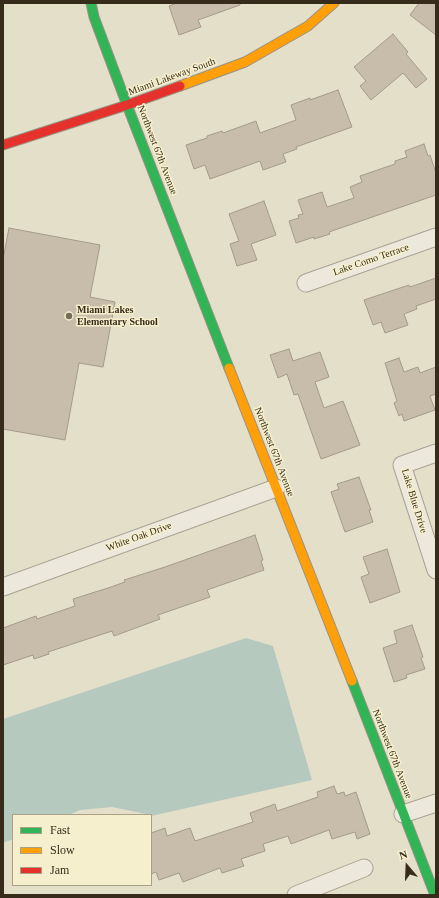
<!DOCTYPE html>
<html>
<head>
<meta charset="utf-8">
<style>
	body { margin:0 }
	#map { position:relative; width:439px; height:898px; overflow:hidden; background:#e4dfc9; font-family:Georgia,serif }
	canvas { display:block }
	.frame { position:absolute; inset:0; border:4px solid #372c1b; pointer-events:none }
	.legend { position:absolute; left:12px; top:814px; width:140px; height:72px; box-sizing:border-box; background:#f6efcd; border:1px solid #aaa186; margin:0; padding:5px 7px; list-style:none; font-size:12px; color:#372c1b }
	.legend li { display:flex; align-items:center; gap:8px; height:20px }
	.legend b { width:20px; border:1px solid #aaa186 }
	.north { position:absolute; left:387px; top:846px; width:40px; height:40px; -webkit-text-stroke:3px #f6efcd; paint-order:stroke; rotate:341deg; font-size:11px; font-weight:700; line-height:16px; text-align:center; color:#372c1b }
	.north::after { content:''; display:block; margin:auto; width:14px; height:18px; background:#372c1b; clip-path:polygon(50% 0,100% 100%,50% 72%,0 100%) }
</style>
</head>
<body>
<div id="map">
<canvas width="439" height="898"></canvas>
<div class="frame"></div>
<ul class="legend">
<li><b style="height:5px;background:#30b455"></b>Fast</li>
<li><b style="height:5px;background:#ff9f0a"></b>Slow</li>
<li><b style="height:5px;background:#e5322d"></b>Jam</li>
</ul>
<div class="north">N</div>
</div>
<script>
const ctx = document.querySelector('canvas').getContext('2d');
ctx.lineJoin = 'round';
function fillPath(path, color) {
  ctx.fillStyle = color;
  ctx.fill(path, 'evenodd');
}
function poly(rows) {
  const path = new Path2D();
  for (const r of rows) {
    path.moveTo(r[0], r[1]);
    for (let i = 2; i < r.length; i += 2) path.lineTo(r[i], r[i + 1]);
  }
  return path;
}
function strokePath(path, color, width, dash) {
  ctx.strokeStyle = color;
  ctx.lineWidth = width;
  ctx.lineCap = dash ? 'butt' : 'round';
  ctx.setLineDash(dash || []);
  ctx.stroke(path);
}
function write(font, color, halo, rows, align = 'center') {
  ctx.font = font + ' Georgia,serif';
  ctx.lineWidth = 3;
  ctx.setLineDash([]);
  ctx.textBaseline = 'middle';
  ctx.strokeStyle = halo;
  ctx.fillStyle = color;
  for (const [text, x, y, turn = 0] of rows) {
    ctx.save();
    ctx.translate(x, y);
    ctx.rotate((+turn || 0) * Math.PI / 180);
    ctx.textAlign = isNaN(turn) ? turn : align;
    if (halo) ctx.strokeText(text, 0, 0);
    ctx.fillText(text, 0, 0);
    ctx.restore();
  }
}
fillPath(poly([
	[246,638,273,646,312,780,151,816,151,815,112,807,80,810,69,815,13,815,13,839,3,843,3,719]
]), '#b5c9bf');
const building = poly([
	[177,3,240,3,240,5,198,20,201,27,179,35,169,6,177,3],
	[419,3,436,3,436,35,410,15,419,3],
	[393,34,408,52,406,54,427,79,416,88,403,73,371,100,360,86,366,81,354,67,393,34],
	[338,90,352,127,296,147,297,149,283,154,286,162,263,170,260,161,210,179,205,165,194,169,186,145,207,138,207,136,222,131,223,133,256,121,260,133,296,120,291,105,310,98,310,100,338,90],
	[424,144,428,156,430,155,436,173,436,195,329,232,330,234,314,239,314,237,296,243,289,221,299,218,298,215,303,214,298,200,322,192,327,207,354,198,350,187,362,182,360,176,395,164,395,161,407,157,405,151,424,144],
	[264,201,276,235,251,244,257,260,237,266,230,244,239,241,229,214,264,201],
	[9,228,100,245,90,297,115,302,103,367,79,363,65,440,3,429,3,259,9,228],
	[436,278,436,299,416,306,417,309,404,314,408,325,385,333,381,322,373,325,364,300,409,285,410,287,436,278],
	[289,349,293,361,320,352,329,377,315,382,324,408,343,401,360,445,321,459,298,394,294,395,287,374,278,378,270,355,289,349],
	[399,358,404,372,418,367,420,373,436,367,436,394,430,396,435,410,404,421,402,414,399,416,394,403,397,401,385,363,399,358],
	[359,477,371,510,369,510,373,522,345,532,331,492,339,489,337,484,359,477],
	[255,535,263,560,261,561,264,570,207,590,210,597,158,615,160,619,114,636,112,631,48,652,49,654,34,659,33,655,3,665,3,628,36,616,37,619,75,606,73,599,108,588,125,582,124,580,165,567,255,535],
	[387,549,400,592,370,603,361,577,369,574,363,557,387,549],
	[412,625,423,657,421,658,425,669,406,675,407,678,394,682,383,648,397,643,394,631,412,625],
	[334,786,337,794,344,792,345,796,356,792,370,834,357,839,355,832,332,839,329,830,291,844,288,836,263,844,265,851,241,859,244,866,222,873,220,868,183,882,179,873,159,880,156,872,151,874,151,833,165,828,167,836,190,828,195,841,253,822,250,813,275,804,277,811,318,797,317,792,334,786]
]);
fillPath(building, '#c8bdaa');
strokePath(building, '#a49a89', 1);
const street = poly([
	[306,283,436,237],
	[436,453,402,465,436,570],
	[3,587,276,488],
	[403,814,436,803],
	[296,895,364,868]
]);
const fast = poly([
	[91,3,94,17,127,105,229,368],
	[352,681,435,895]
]);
const slow = poly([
	[180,86,245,62,308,26,334,3],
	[229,368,352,681]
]);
const jam = poly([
	[3,145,127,105,180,86]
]);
strokePath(street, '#a9a293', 19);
strokePath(fast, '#989283', 11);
strokePath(slow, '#989283', 11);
strokePath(jam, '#989283', 11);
strokePath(street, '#ece8db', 17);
strokePath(fast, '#30b455', 9);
strokePath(slow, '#ff9f0a', 9);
strokePath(jam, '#e5322d', 9);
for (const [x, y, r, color] of [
	[69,316,4,"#746b58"]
]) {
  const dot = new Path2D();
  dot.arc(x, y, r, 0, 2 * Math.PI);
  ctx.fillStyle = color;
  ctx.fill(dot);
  strokePath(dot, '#f6efcd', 1.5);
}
write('10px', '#372c1b', '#f6efcd', [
	["Miami Lakeway South",172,77,-20],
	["Northwest 67th Avenue",157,150,69],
	["Lake Como Terrace",371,260,-19],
	["Northwest 67th Avenue",274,452,69],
	["Lake Blue Drive",414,501,73],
	["White Oak Drive",139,537,-20],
	["Northwest 67th Avenue",392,754,69]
]);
write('bold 10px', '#372c1b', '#f6efcd', [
	["Miami Lakes",77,310],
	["Elementary School",77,322]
], 'left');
</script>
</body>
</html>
